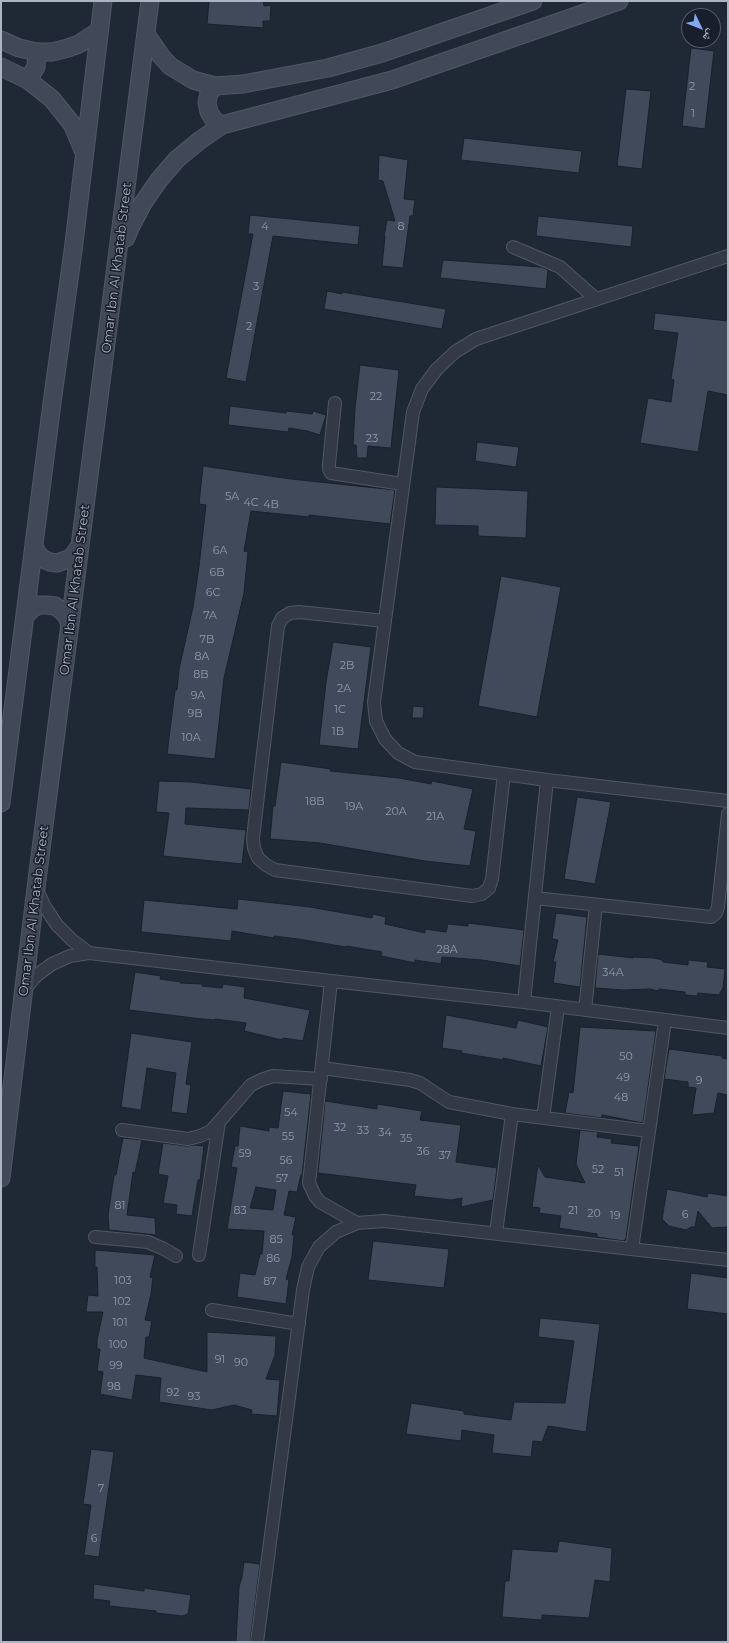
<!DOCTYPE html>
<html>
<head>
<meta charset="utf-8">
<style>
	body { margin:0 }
	#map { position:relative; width:729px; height:1643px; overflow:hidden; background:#1f2835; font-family:Montserrat,"Noto Naskh Arabic",sans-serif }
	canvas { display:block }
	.frame { position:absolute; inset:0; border:2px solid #acb4c3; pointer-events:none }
	.north { position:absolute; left:681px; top:8px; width:40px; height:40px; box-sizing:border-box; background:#181f2a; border:1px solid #535b67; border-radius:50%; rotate:133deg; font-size:11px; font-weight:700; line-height:16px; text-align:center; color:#acb4c3 }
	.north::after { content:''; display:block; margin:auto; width:14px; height:18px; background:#7fa8f5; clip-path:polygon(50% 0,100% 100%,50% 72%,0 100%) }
</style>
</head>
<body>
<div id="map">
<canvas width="729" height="1643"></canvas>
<div class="frame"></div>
<div class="north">ش</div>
</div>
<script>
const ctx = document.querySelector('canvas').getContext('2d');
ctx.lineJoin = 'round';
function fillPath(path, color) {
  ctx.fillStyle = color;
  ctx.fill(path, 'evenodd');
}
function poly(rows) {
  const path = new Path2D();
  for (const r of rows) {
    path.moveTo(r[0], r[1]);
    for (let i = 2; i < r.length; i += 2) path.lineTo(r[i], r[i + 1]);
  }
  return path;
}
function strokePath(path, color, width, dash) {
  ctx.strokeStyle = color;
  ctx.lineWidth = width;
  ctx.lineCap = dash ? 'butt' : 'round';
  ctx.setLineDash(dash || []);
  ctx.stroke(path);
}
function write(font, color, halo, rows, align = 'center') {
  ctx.font = font + ' Montserrat,sans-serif';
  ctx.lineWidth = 3;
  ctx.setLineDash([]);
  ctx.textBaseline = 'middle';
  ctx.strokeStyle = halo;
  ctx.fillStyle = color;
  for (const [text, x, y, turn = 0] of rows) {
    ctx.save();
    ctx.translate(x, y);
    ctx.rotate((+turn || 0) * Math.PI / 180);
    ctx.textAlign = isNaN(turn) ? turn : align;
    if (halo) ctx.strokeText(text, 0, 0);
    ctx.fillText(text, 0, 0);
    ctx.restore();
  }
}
const building = poly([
	[209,1,263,1,264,6,271,5,270,21,263,21,263,28,207,24,209,1],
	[691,48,714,51,705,129,682,126,691,48],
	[626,89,651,91,642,169,617,166,626,89],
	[464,138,582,151,579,173,461,160,464,138],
	[379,155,408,160,404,199,415,200,413,216,410,216,403,268,382,266,385,236,384,236,387,220,395,221,383,181,378,180,379,155],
	[250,215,360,226,358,245,273,236,246,382,226,378,253,234,248,234,250,215],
	[538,216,633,226,631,247,536,236,538,216],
	[443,260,541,267,548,270,546,289,440,278,443,260],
	[327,291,342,294,342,292,446,309,442,329,324,309,327,291],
	[655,313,728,321,728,395,708,391,698,452,640,443,648,398,671,402,674,380,671,379,678,333,653,330,655,313],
	[360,365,399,370,391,448,368,446,367,458,357,458,356,445,353,445,355,408,360,365],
	[230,406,286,413,287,411,312,414,313,411,326,415,320,435,307,431,289,428,288,432,228,425,230,406],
	[477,442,519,447,516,467,475,461,477,442],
	[203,466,291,479,395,490,390,524,309,515,309,517,251,511,244,551,248,552,244,593,224,678,215,759,167,754,175,690,177,690,179,669,193,607,199,566,206,505,199,504,203,466],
	[436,487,528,491,526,538,478,536,478,526,435,525,436,487],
	[501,576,561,587,537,717,478,706,501,576],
	[333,642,371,647,358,749,319,745,326,682,333,642],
	[413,706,424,707,423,718,412,718,413,706],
	[281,762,331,769,330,771,399,778,431,784,432,781,473,789,464,829,476,831,470,866,425,861,320,843,270,839,273,806,275,806,281,762],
	[159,781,191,782,251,789,249,810,186,808,185,824,246,830,242,864,163,856,169,813,156,812,159,781],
	[577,797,611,802,595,884,564,879,577,797],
	[238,899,310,907,372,918,373,914,386,917,385,924,425,933,425,929,446,932,448,924,468,926,468,923,524,930,520,966,482,960,442,957,441,964,415,960,415,963,381,956,382,952,347,946,346,947,298,939,274,936,274,938,232,931,231,941,141,932,144,900,237,909,238,899],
	[556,913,587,917,580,987,553,983,556,962,553,962,558,940,552,939,556,913],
	[598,954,633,958,633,957,654,958,662,960,663,962,688,965,688,960,708,962,707,967,725,969,723,988,719,995,698,993,697,996,685,995,685,992,659,989,658,991,650,989,623,990,595,988,598,954],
	[135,972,161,976,160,979,181,982,180,983,202,984,202,986,222,988,223,984,245,987,244,998,310,1010,303,1041,283,1038,282,1040,244,1031,246,1023,215,1019,215,1020,202,1019,129,1010,135,972],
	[446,1015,516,1028,518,1020,548,1027,541,1066,503,1058,503,1060,461,1053,462,1051,442,1048,446,1015],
	[580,1027,656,1031,643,1123,602,1115,602,1118,565,1113,569,1092,573,1093,580,1027],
	[131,1033,192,1042,186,1084,191,1085,187,1114,171,1112,176,1073,147,1068,141,1110,121,1107,131,1033],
	[669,1049,722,1056,722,1058,728,1059,728,1095,718,1093,714,1113,692,1115,696,1088,688,1087,688,1082,664,1079,669,1049],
	[283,1091,311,1094,302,1175,301,1175,297,1192,289,1191,284,1215,296,1217,292,1235,294,1235,292,1257,286,1279,289,1280,286,1304,237,1297,240,1273,255,1275,260,1254,262,1254,264,1231,227,1229,237,1168,231,1167,235,1146,238,1146,240,1126,269,1131,269,1127,278,1128,283,1091],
	[256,1187,276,1190,273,1210,250,1208,256,1187],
	[325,1101,377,1109,377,1104,422,1111,420,1120,461,1125,456,1162,497,1168,493,1200,461,1207,462,1198,451,1200,414,1196,416,1185,318,1173,325,1101],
	[580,1130,598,1132,597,1137,612,1139,611,1143,639,1146,626,1238,624,1241,597,1237,597,1234,559,1228,561,1216,539,1213,540,1208,532,1207,538,1165,545,1177,585,1183,576,1164,580,1130],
	[123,1138,142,1140,135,1173,133,1172,127,1215,155,1218,156,1235,109,1230,108,1215,114,1175,116,1175,123,1138],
	[163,1143,187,1146,194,1145,204,1146,200,1180,198,1180,192,1216,176,1214,177,1205,163,1203,168,1176,158,1174,163,1143],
	[667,1189,707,1197,708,1193,728,1196,728,1227,712,1228,698,1211,695,1227,691,1227,686,1230,669,1226,662,1219,667,1189],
	[373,1241,449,1249,444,1288,368,1280,373,1241],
	[95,1250,155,1255,150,1277,153,1278,151,1294,145,1320,152,1321,149,1337,146,1337,144,1358,207,1372,207,1332,276,1336,275,1355,266,1379,280,1380,277,1416,251,1414,252,1410,234,1405,212,1410,159,1402,161,1378,136,1375,132,1400,100,1394,103,1372,97,1371,100,1349,97,1349,97,1340,103,1312,86,1312,88,1295,98,1296,97,1267,95,1267,95,1250],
	[691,1273,728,1278,728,1314,687,1309,691,1273],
	[540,1318,600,1324,586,1432,548,1426,542,1442,533,1441,531,1457,492,1453,494,1435,462,1430,461,1441,406,1434,411,1403,464,1411,464,1414,511,1420,514,1402,565,1403,574,1341,538,1337,540,1318],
	[91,1449,114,1452,99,1557,84,1555,91,1505,83,1504,91,1449],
	[559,1541,612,1548,610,1582,595,1580,589,1618,542,1615,542,1620,502,1617,505,1581,509,1581,512,1549,557,1552,559,1541],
	[244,1562,260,1564,250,1642,236,1642,239,1587,242,1577,244,1562],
	[94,1584,144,1591,144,1588,191,1595,188,1614,182,1616,156,1613,156,1611,109,1606,110,1601,93,1599,94,1584]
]);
fillPath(building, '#404a5a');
strokePath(building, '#1a212c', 1);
const street = poly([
	[513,247,560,267,596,299],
	[728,256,476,339,455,352,437,369,422,389,413,412,374,702,376,721,385,739,398,753,415,762,547,780,728,801],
	[335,403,329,464,329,469,331,473,403,484],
	[385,621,299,612,290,613,282,618,278,626,253,838,254,848,258,858,266,865,275,870,472,896,482,894,489,888,492,879,504,774],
	[36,888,45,907,57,925,72,940,89,953],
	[535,898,711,917,716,913,718,907,728,814],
	[331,981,309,1183,315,1196,320,1202,357,1223],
	[24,990,37,975,52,964,70,956,89,953,331,981,524,1002,728,1028],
	[524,1002,547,780],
	[585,1010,596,905],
	[322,1068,410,1080,420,1083,449,1102,512,1114,649,1131],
	[543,1118,558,1007],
	[122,1130,188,1139,200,1136,211,1131,219,1122,251,1085,261,1080,273,1076,321,1079],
	[496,1233,512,1114],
	[95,1237,148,1242,164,1249,176,1256],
	[632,1249,665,1021],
	[199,1255,219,1122],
	[212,1310,299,1324],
	[257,1642,303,1290,308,1267,319,1247,336,1232,357,1223,384,1221,728,1260]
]);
const secondary = poly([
	[146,34,161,56,170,66,193,80,215,86,243,84,328,68,382,53,533,1],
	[1,40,19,48,37,52,52,52,68,48,79,44,99,31],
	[1,67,28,80,52,99,72,124,84,152],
	[28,80,36,67,37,52],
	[215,86,209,93,207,103,209,112,214,120,222,125],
	[126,238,130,228,143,203,159,180,177,159,199,141,222,125,392,80,619,1],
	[34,547,38,554,43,559,50,562,57,563,71,558,80,546],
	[26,615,32,609,39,605,47,605,55,606,62,611,67,617,70,625],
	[1,803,52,403,73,251,103,1],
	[1,1178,36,888,150,1]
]);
strokePath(street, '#505764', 14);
strokePath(secondary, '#505764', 19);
strokePath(street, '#333a46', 12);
strokePath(secondary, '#414959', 17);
write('11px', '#919aa9', null, [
	["2",692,87],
	["1",693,114],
	["4",265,227],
	["8",401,227],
	["3",256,287],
	["2",249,327],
	["22",376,397],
	["23",372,439],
	["5A",232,497],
	["4C",251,503],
	["4B",271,505],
	["6A",220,551],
	["6B",217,573],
	["6C",213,593],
	["7A",210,616],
	["7B",207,640],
	["8A",202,657],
	["2B",347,666],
	["8B",201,675],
	["2A",344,689],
	["9A",198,696],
	["1C",340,710],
	["9B",195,714],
	["1B",338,732],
	["10A",191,738],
	["18B",315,802],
	["19A",354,807],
	["20A",396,812],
	["21A",435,817],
	["28A",447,950],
	["34A",613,973],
	["50",626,1057],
	["49",623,1078],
	["9",699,1081],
	["48",621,1098],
	["54",291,1113],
	["32",340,1128],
	["33",363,1131],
	["34",385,1133],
	["55",288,1137],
	["35",406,1139],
	["36",423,1152],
	["59",245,1154],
	["37",445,1156],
	["56",286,1161],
	["52",598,1170],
	["51",619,1173],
	["57",282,1179],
	["81",120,1206],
	["83",240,1211],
	["21",573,1211],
	["20",594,1214],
	["6",685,1215],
	["19",615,1216],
	["85",276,1240],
	["86",273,1259],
	["103",123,1281],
	["87",270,1282],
	["102",122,1302],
	["101",120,1323],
	["100",118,1345],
	["91",220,1360],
	["90",241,1363],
	["99",116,1366],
	["98",114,1387],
	["92",173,1393],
	["93",194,1397],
	["7",101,1489],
	["6",94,1539]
]);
write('13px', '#acb4c3', '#181f2a', [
	["Omar Ibn Al Khatab Street",117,268,-83],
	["Omar Ibn Al Khatab Street",75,590,-83],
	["Omar Ibn Al Khatab Street",34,911,-83]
]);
</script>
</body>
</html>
